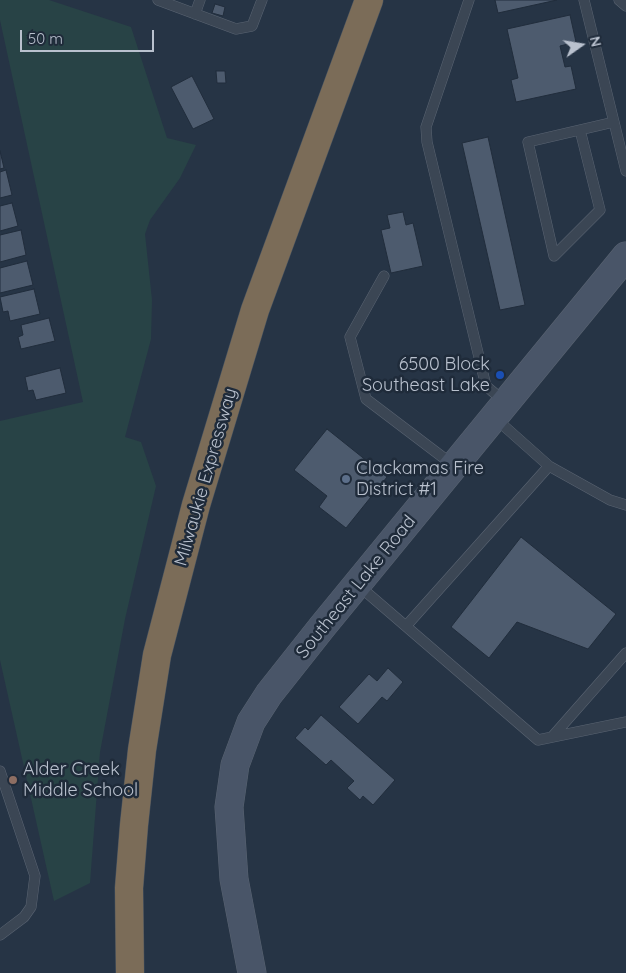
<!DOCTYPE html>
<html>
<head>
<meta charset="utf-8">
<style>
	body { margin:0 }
	#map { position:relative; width:626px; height:973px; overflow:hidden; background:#263445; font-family:Quicksand,sans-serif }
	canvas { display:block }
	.north { position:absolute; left:556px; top:20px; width:50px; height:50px; -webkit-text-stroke:4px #1f2b3a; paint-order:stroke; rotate:77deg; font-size:14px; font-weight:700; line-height:20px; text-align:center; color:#b9c1ce }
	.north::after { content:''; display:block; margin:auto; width:18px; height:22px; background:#b9c1ce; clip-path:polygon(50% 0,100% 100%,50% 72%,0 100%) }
	.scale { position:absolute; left:20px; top:30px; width:134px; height:22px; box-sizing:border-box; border:2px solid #b9c1ce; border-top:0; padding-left:6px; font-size:15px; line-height:18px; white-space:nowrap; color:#b9c1ce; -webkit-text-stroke:4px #1f2b3a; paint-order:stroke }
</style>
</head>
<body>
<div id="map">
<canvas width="626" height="973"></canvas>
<div class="north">N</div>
<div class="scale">50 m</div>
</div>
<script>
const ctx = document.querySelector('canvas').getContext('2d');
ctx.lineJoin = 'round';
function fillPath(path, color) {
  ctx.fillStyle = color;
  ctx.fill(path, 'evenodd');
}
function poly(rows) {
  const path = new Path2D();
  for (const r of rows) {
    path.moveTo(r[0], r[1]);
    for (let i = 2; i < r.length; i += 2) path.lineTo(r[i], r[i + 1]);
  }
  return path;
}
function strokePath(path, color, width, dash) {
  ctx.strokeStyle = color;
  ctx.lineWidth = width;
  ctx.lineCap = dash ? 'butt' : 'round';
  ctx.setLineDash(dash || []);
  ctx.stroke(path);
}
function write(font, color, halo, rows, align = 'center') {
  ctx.font = font + ' Quicksand,sans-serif';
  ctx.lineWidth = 5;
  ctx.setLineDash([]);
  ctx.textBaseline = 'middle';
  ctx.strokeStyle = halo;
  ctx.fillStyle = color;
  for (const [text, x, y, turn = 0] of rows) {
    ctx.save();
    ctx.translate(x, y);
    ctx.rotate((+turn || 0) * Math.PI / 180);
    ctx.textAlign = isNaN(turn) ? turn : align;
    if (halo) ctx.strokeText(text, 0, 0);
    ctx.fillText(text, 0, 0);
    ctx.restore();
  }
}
fillPath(poly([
	[0,0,49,0,131,27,167,138,196,145,180,178,150,220,145,234,152,300,151,339,125,437,141,442,156,486,125,619,100,752,90,883,54,901,0,660,0,421,83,402,0,20]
]), '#284346');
const building = poly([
	[495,0,557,0,498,13,495,0],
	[215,4,225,7,223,16,212,13,215,4],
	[570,15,576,42,560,46,565,67,571,66,576,89,516,102,511,80,518,78,507,29,570,15],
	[216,71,225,71,226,83,217,83,216,71],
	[192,76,214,119,193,129,171,87,192,76],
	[488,137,525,305,500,310,462,143,488,137],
	[0,151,4,168,0,169,0,151],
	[6,170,12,195,0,198,0,172,6,170],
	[12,203,18,226,0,231,0,206,12,203],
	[403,212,406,225,413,223,423,266,391,273,381,230,390,228,387,215,403,212],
	[21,230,26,255,0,262,0,235,21,230],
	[27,261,33,285,0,293,0,268,27,261],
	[34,289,40,314,10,321,8,311,3,312,0,297,34,289],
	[49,318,55,341,21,349,18,337,23,335,21,325,49,318],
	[60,368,66,393,36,400,33,390,28,391,25,377,60,368],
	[327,429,387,477,346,528,319,507,327,496,294,470,327,429],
	[521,537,616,614,588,649,517,622,489,658,451,627,521,537],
	[388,668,403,682,387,701,382,697,358,724,339,707,369,674,377,681,388,668],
	[321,715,395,780,373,805,363,796,360,800,347,788,354,781,331,760,326,765,295,738,305,727,308,730,321,715]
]);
fillPath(building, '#4d5b6e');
strokePath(building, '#212d3c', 1);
const lane = poly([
	[158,0,236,29,252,26,262,0],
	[469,0,426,127,427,142,486,386,505,402],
	[584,0,626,171],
	[619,0,626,6],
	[195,14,200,0],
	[554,256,528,142,614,122],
	[554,256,600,210,580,130],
	[384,276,350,337,366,399,453,465],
	[549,466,610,500,626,505],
	[358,585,538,740,626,722],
	[407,625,549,466,495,418],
	[552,737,626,653],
	[0,771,35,876,31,907,24,917,0,935]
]);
const secondary = poly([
	[252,973,234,879,229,807,235,765,251,722,269,694,322,627,626,256]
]);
const highway = poly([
	[130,973,129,888,134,825,142,750,157,655,196,505,255,310,369,0]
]);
strokePath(lane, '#5a6472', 11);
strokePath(secondary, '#5a6472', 29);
strokePath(highway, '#45515f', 29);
strokePath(lane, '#3b4654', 10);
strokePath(secondary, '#495568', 28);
strokePath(highway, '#7b6c58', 28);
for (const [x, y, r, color] of [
	[500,375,5,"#1a4fb4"],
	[346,479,5,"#5c6f8a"],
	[13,780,5,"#8d6e63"]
]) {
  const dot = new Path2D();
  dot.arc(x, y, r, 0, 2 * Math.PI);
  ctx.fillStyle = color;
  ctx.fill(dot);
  strokePath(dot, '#1f2b3a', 2);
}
write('18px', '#b9c1ce', '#1f2b3a', [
	["6500 Block",490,365,"right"],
	["Southeast Lake",490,386,"right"],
	["Clackamas Fire",356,469],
	["District #1",356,490],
	["Alder Creek",23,770],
	["Middle School",23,791]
], 'left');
write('18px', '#b9c1ce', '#1f2b3a', [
	["Milwaukie Expressway",206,477,-74],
	["Southeast Lake Road",356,587,-51]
]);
</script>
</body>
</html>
